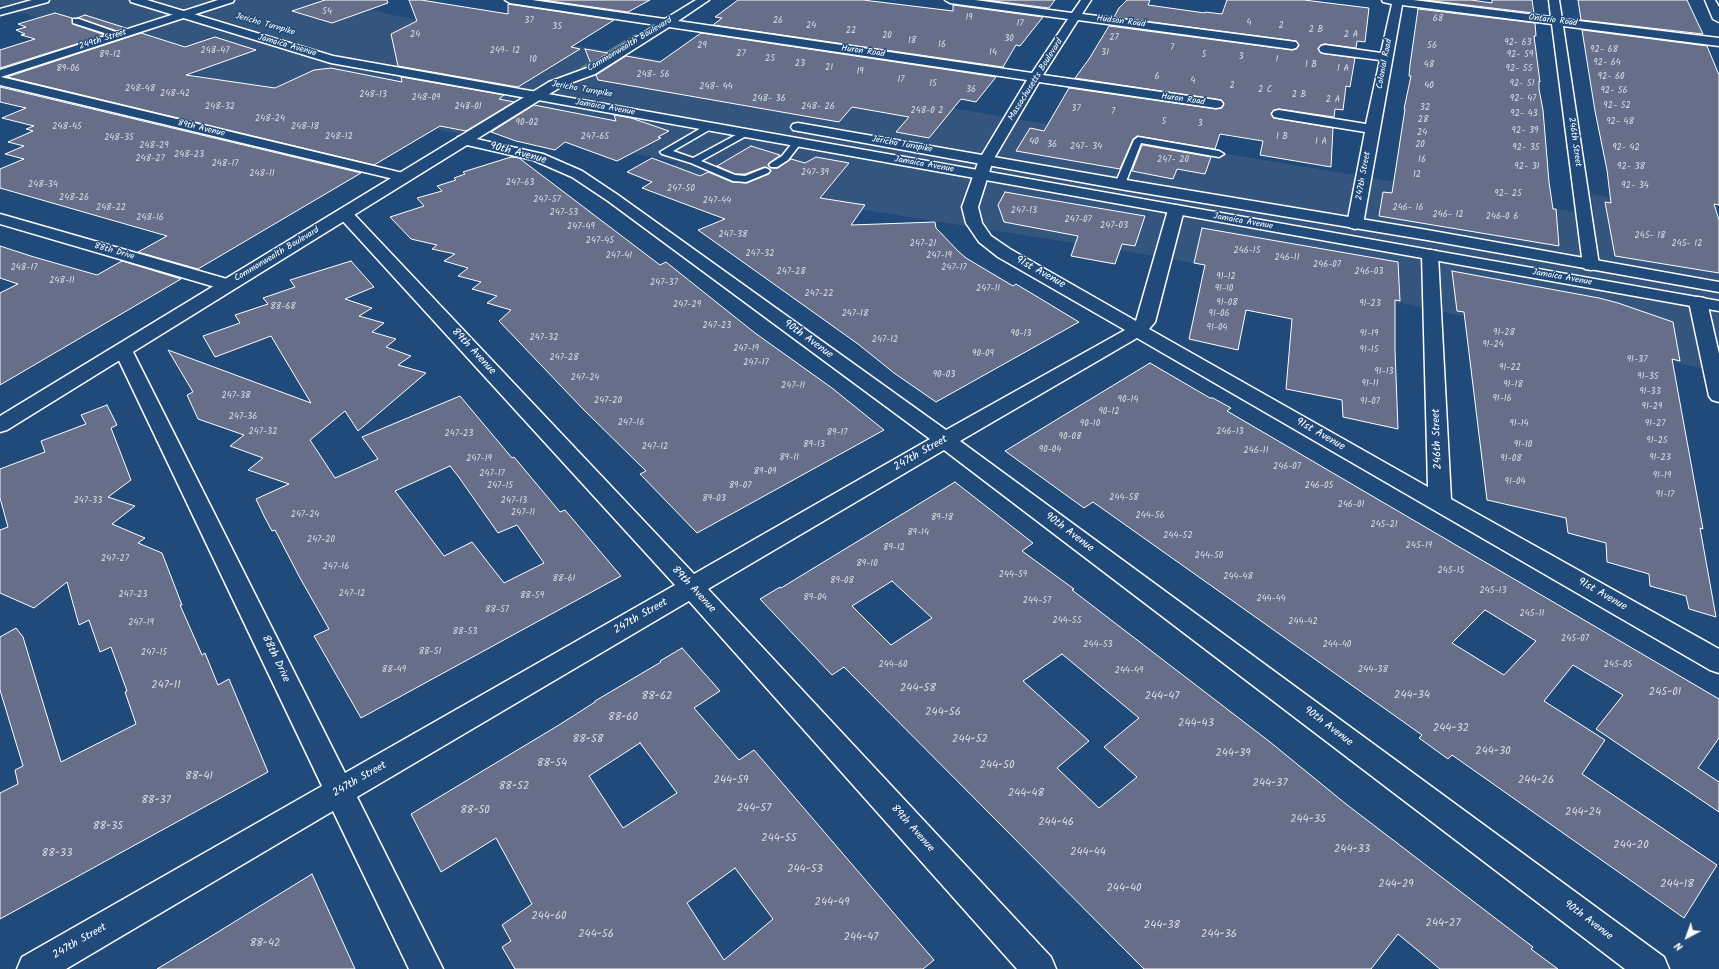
<!DOCTYPE html>
<html>
<head>
<meta charset="utf-8">
<style>
	body { margin:0 }
	#map { position:relative; width:1719px; height:969px; overflow:hidden; background:#1f4a7a; font-family:Kalam,sans-serif }
	canvas { display:block }
	.north { position:absolute; left:1667px; top:917px; width:40px; height:40px; -webkit-text-stroke:3px #1f4a7a; paint-order:stroke; rotate:221deg; font-size:11px; font-weight:700; line-height:16px; text-align:center; color:#fff }
	.north::after { content:''; display:block; margin:auto; width:14px; height:18px; background:#fff; clip-path:polygon(50% 0,100% 100%,50% 72%,0 100%) }
</style>
</head>
<body>
<div id="map">
<canvas width="1719" height="969"></canvas>
<div class="north">N</div>
</div>
<script>
const ctx = document.querySelector('canvas').getContext('2d');
ctx.lineJoin = 'round';
function fillPath(path, color) {
  ctx.fillStyle = color;
  ctx.fill(path, 'evenodd');
}
function poly(rows) {
  const path = new Path2D();
  for (const r of rows) {
    path.moveTo(r[0], r[1]);
    for (let i = 2; i < r.length; i += 2) path.lineTo(r[i], r[i + 1]);
  }
  return path;
}
function strokePath(path, color, width, dash) {
  ctx.strokeStyle = color;
  ctx.lineWidth = width;
  ctx.lineCap = dash ? 'butt' : 'round';
  ctx.setLineDash(dash || []);
  ctx.stroke(path);
}
function write(font, color, halo, rows, align = 'center') {
  ctx.font = font + ' Kalam,sans-serif';
  ctx.lineWidth = 3;
  ctx.setLineDash([]);
  ctx.textBaseline = 'middle';
  ctx.strokeStyle = halo;
  ctx.fillStyle = color;
  for (const [text, x, y, turn = 0] of rows) {
    ctx.save();
    ctx.translate(x, y);
    ctx.rotate((+turn || 0) * Math.PI / 180);
    ctx.textAlign = isNaN(turn) ? turn : align;
    if (halo) ctx.strokeText(text, 0, 0);
    ctx.fillText(text, 0, 0);
    ctx.restore();
  }
}
fillPath(poly([
	[0,0,341,0,392,15,1594,215,1591,194,1697,213,1719,230,1719,372,1421,307,1155,256,758,193,661,171,678,162,632,153,473,125,459,134,224,84,0,5]
]), '#34557e');
fillPath(poly([
	[635,34,637,36,585,68,579,68]
]), '#5d7e83');
const building = poly([
	[325,0,387,0,388,3,332,23,292,11,325,0],
	[409,0,421,0,508,14,508,4,614,20,571,47,580,49,518,87,398,66,391,34,417,21,409,0],
	[543,0,650,0,628,12,543,0],
	[738,0,863,0,953,11,953,5,1043,17,1020,46,1016,45,1003,67,713,25,722,18,715,17,738,0],
	[986,0,1055,0,1049,8,986,0],
	[1127,0,1150,0,1148,5,1205,13,1205,12,1222,14,1227,0,1304,0,1369,8,1365,42,1357,41,1356,48,1325,44,1321,45,1318,48,1321,53,1355,58,1350,87,1346,86,1343,110,1335,109,1334,117,1279,109,1274,110,1271,113,1274,118,1333,128,1331,167,1260,155,1263,141,1220,134,1215,149,1137,136,1133,139,1120,169,1016,151,1030,128,1044,131,1069,88,1216,109,1222,108,1224,103,1221,100,1075,78,1089,59,1109,26,1292,50,1296,49,1299,46,1296,41,1114,17,1119,8,1127,0],
	[1425,0,1471,0,1492,3,1492,0,1532,0,1534,13,1425,0],
	[1578,0,1687,0,1703,34,1581,20,1578,0],
	[1418,9,1535,23,1536,36,1534,36,1540,82,1539,81,1539,89,1543,110,1549,182,1553,209,1556,209,1559,246,1379,216,1383,192,1392,193,1405,109,1404,109,1411,76,1409,76,1410,65,1418,9],
	[55,13,72,18,73,24,105,35,0,68,0,50,35,39,21,35,25,34,16,30,26,27,18,24,55,13],
	[85,15,126,28,117,31,77,18,85,15],
	[1582,30,1707,46,1719,75,1719,205,1714,204,1719,220,1719,273,1615,256,1605,202,1611,203,1607,170,1595,111,1582,30],
	[141,33,185,47,215,37,256,50,186,75,275,88,314,70,331,68,402,82,401,77,504,95,499,99,514,102,466,131,440,126,374,165,7,77,141,33],
	[701,33,996,77,976,102,961,99,929,138,896,132,909,117,852,107,839,122,598,80,596,75,626,56,660,62,701,33],
	[585,49,608,53,591,64,585,49],
	[0,87,361,173,198,269,138,252,167,236,0,188,0,169,24,159,5,154,24,146,8,142,33,131,26,129,34,126,2,118,26,108,0,102,0,87],
	[534,105,616,121,614,115,631,118,669,131,658,137,661,138,617,161,565,142,555,150,516,141,491,132,534,105],
	[1142,145,1211,157,1205,174,1177,169,1173,179,1132,171,1142,145],
	[751,146,780,155,768,164,771,168,778,168,791,159,805,163,816,157,849,163,820,198,865,205,851,225,935,222,936,228,958,251,966,258,1013,286,1016,284,1079,322,936,402,894,373,858,344,698,230,725,219,642,188,652,182,627,172,652,158,700,176,708,172,732,182,747,183,769,174,771,170,764,167,745,174,735,174,717,166,751,146],
	[511,157,519,158,660,265,666,262,755,333,832,388,884,430,697,533,640,474,646,471,583,409,499,321,511,310,487,303,497,296,472,289,481,282,458,276,468,268,444,261,455,254,432,249,437,245,411,239,390,217,424,206,417,198,442,191,437,186,456,180,454,178,465,174,463,172,511,157],
	[1005,192,1045,199,1145,216,1135,246,1122,244,1115,264,1071,256,1078,236,1004,222,998,205,1005,192],
	[1202,228,1398,262,1400,301,1395,300,1395,350,1398,429,1343,417,1342,400,1286,389,1292,319,1246,310,1238,350,1189,339,1205,265,1194,263,1202,228],
	[0,246,34,257,97,275,122,261,181,279,0,385,0,293,18,284,0,278,0,246],
	[351,261,374,287,345,299,372,308,359,316,384,323,372,332,396,339,386,347,411,356,398,365,426,373,358,431,345,411,310,440,335,478,378,459,362,437,460,396,512,458,514,457,560,512,565,510,621,576,361,718,314,636,329,629,300,578,275,530,272,531,264,516,256,499,289,484,248,470,263,458,230,446,244,435,198,419,187,395,193,392,168,350,311,403,271,336,215,357,203,336,240,323,235,315,268,304,263,298,295,287,290,280,351,261],
	[450,466,458,476,498,533,517,525,544,563,504,583,472,542,444,556,395,491,450,466],
	[1452,271,1599,298,1618,303,1673,322,1680,361,1672,359,1703,529,1700,528,1716,617,1689,609,1686,596,1650,586,1649,574,1607,562,1606,543,1568,533,1566,518,1487,500,1464,312,1457,311,1452,271],
	[1150,363,1210,398,1213,398,1231,408,1227,411,1719,699,1719,738,1698,768,1719,782,1719,812,1596,729,1623,695,1573,665,1544,701,1605,740,1582,774,1717,865,1684,918,1452,755,1448,759,1419,738,1422,735,1093,502,1084,508,1005,451,1150,363],
	[1485,610,1536,641,1504,675,1452,643,1485,610],
	[107,405,117,425,111,428,131,480,108,497,135,506,112,524,145,538,138,543,162,553,182,605,180,605,202,655,205,653,218,685,229,679,268,772,0,919,0,793,18,784,15,770,23,766,0,690,0,637,16,628,23,637,61,762,136,724,125,692,127,691,111,647,100,652,89,620,79,625,67,582,34,608,0,593,0,530,8,527,0,498,0,469,45,452,41,441,86,424,81,415,107,405],
	[955,482,1033,543,1022,551,1074,589,1072,590,1270,742,1346,804,1533,947,1531,949,1558,969,1440,969,1398,934,1371,969,1144,969,844,667,832,675,760,599,780,587,781,588,955,482],
	[892,581,932,618,891,645,852,606,892,581],
	[1062,654,1139,718,1104,747,1137,777,1099,808,1057,768,1089,741,1023,681,1062,654],
	[682,648,720,691,694,708,739,760,754,750,934,960,923,969,515,969,502,947,511,941,502,925,532,904,496,838,441,872,411,814,559,725,595,702,595,701,661,662,660,661,682,648],
	[640,743,677,793,623,828,589,776,640,743],
	[735,868,773,919,724,960,687,903,735,868],
	[312,874,355,969,157,969,218,932,312,874]
]);
fillPath(building, '#666e89');
strokePath(building, '#fff', 1);
const service = poly([
	[73,19,79,19,124,35,120,37,117,37,73,23,73,19],
	[708,124,712,127,711,129,673,151,693,158,745,130,748,131,749,133,748,135,701,161,735,175,745,176,765,168,768,169,770,171,768,173,746,182,733,181,691,163,662,154,660,152,708,124],
	[1138,137,1219,151,1224,154,1219,157,1141,143,1125,184,1123,186,1117,186,1115,184,1134,140,1138,137],
	[797,140,801,143,788,160,777,167,771,167,769,165,771,163,782,156,794,141,797,140]
]);
const minor = poly([
	[32,0,49,0,48,2,0,15,0,9,32,0],
	[218,0,234,0,233,2,1,77,407,174,409,177,407,180,402,181,0,85,0,70,218,0],
	[505,0,532,0,665,19,696,0,709,0,678,21,1032,73,1068,19,950,3,945,0,975,0,1072,13,1081,0,1091,0,1082,14,1296,42,1298,45,1296,48,1292,49,1078,20,1043,75,1216,100,1221,101,1223,104,1221,107,1216,108,1039,82,993,160,978,207,982,223,991,236,1010,249,1136,321,1168,210,1170,207,1176,205,1182,207,1184,210,1155,322,1149,329,1428,487,1422,255,1424,251,1430,250,1436,251,1438,255,1451,499,1719,649,1719,673,1710,670,1137,338,960,441,1664,957,1669,969,1625,969,944,450,708,589,1051,957,1056,969,1017,969,689,601,357,797,443,969,409,969,333,811,66,969,17,969,22,957,322,786,114,350,116,346,123,344,130,346,132,350,345,773,675,585,339,217,337,214,339,211,345,209,351,211,694,574,930,439,608,201,572,177,533,160,458,143,456,140,458,137,463,136,543,154,582,171,618,195,946,430,1125,330,998,257,979,242,966,223,962,207,979,160,1027,80,669,27,595,74,554,89,549,88,548,85,549,82,587,68,656,25,510,3,505,0],
	[1382,0,1413,0,1551,17,1549,0,1559,0,1562,19,1719,38,1719,46,1563,26,1599,265,1597,269,1591,270,1585,269,1583,265,1552,24,1402,5,1363,224,1361,227,1355,229,1349,227,1347,224,1365,132,1279,118,1274,117,1272,114,1274,111,1279,110,1366,124,1380,60,1325,53,1321,52,1319,49,1321,46,1325,45,1381,53,1392,4,1383,2,1382,0],
	[1705,0,1715,0,1719,7,1719,22,1713,19,1705,0],
	[0,214,234,281,237,285,234,289,228,290,222,289,0,224,0,214],
	[1698,297,1704,298,1707,302,1719,354,1719,402,1712,400,1709,396,1689,302,1692,298,1698,297]
]);
const tertiary = poly([
	[554,81,559,82,560,85,559,88,7,430,0,432,0,416,549,82,554,81]
]);
const primary = poly([
	[130,0,147,0,333,56,1719,301,1719,311,331,63,131,2,130,0],
	[798,123,1120,179,1427,230,1719,282,1719,292,1427,240,1120,189,793,130,791,127,793,124,798,123]
]);
strokePath(service, '#fff', 3);
strokePath(minor, '#fff', 3);
strokePath(tertiary, '#fff', 3);
strokePath(primary, '#fff', 3);
fillPath(service, '#1f4a7a');
fillPath(minor, '#1f4a7a');
fillPath(tertiary, '#1f4a7a');
fillPath(primary, '#1f4a7a');
write('9px', '#d9dbe2', null, [
	["54",327,12],
	["19",969,18],
	["68",1438,19],
	["37",529,21],
	["26",778,21],
	["4",1249,23],
	["17",1020,24],
	["24",811,26],
	["2",1281,26],
	["35",557,27],
	["2 B",1316,30],
	["22",851,31],
	["24",415,35],
	["2 A",1351,35],
	["20",887,36],
	["27",1114,38],
	["30",1009,39],
	["18",912,41],
	["92- 63",1518,43],
	["16",942,45],
	["29",702,46],
	["56",1432,46],
	["7",1172,48],
	["92- 68",1604,50],
	["248-47",215,51],
	["249- 12",505,51],
	["14",993,53],
	["31",1105,53],
	["27",741,54],
	["89-12",110,55],
	["5",1204,55],
	["92- 59",1520,55],
	["3",1241,57],
	["25",770,59],
	["10",533,60],
	["1",1277,60],
	["92- 64",1607,63],
	["23",800,64],
	["1 B",1311,65],
	["48",1429,65],
	["21",829,68],
	["89-06",68,69],
	["1 A",1343,69],
	["92- 55",1519,69],
	["19",860,72],
	["248- 56",653,75],
	["6",1157,77],
	["92- 60",1611,77],
	["17",901,80],
	["4",1193,81],
	["15",933,84],
	["92- 51",1522,84],
	["2",1232,86],
	["40",1429,86],
	["248- 44",716,87],
	["248-48",140,89],
	["36",971,90],
	["2 C",1265,90],
	["92- 56",1614,91],
	["248-42",175,94],
	["248-13",373,95],
	["2 B",1299,95],
	["248-09",426,98],
	["248- 36",769,99],
	["92- 47",1523,99],
	["2 A",1333,100],
	["92- 52",1617,106],
	["248-32",220,107],
	["248-01",468,107],
	["248- 26",818,107],
	["32",1425,108],
	["37",1076,109],
	["248-0 2",927,111],
	["7",1113,112],
	["92- 43",1524,114],
	["248-24",270,119],
	["28",1423,120],
	["5",1164,122],
	["92- 48",1620,122],
	["90-02",527,123],
	["3",1200,124],
	["248-45",67,127],
	["248-18",305,127],
	["92- 39",1525,131],
	["24",1422,133],
	["248-12",339,137],
	["247-65",595,137],
	["1 B",1282,137],
	["248-35",119,138],
	["40",1034,142],
	["1 A",1321,142],
	["36",1052,145],
	["20",1420,145],
	["248-29",154,146],
	["247- 34",1086,147],
	["92- 35",1526,148],
	["92- 42",1626,148],
	["248-23",189,155],
	["248-27",150,159],
	["247- 20",1173,160],
	["16",1422,160],
	["248-17",225,164],
	["92- 31",1527,167],
	["92- 38",1631,167],
	["247-39",815,173],
	["248-11",262,174],
	["12",1417,175],
	["247-63",520,183],
	["248-34",43,185],
	["92- 34",1635,186],
	["247-50",681,189],
	["92- 25",1508,194],
	["248-26",74,198],
	["247-57",547,200],
	["247-44",717,201],
	["248-22",111,208],
	["246- 16",1408,208],
	["247-13",1024,211],
	["247-53",564,213],
	["246- 12",1448,215],
	["246-0 6",1502,217],
	["248-16",150,218],
	["247-07",1078,220],
	["247-03",1114,226],
	["247-49",581,227],
	["247-38",733,235],
	["245- 18",1650,236],
	["247-45",600,241],
	["247-21",923,244],
	["245- 12",1687,244],
	["246-15",1247,251],
	["247-32",760,254],
	["247-41",619,256],
	["247-19",939,256],
	["246-11",1287,258],
	["246-07",1327,265],
	["248-17",24,268],
	["247-17",954,268],
	["247-28",791,272],
	["246-03",1369,272],
	["91-12",1226,277],
	["248-11",62,281],
	["247-37",664,283],
	["247-11",988,289],
	["91-10",1224,289],
	["247-22",819,294],
	["91-08",1227,303],
	["91-23",1370,304],
	["247-29",687,305],
	["88-68",283,307],
	["247-18",855,314],
	["91-06",1219,314],
	["247-23",717,326],
	["91-04",1217,328],
	["91-28",1504,333],
	["90-13",1021,334],
	["91-19",1369,334],
	["247-32",544,338],
	["247-12",885,340],
	["91-24",1493,345],
	["247-19",746,349],
	["91-15",1369,350],
	["90-09",983,354],
	["247-28",564,358],
	["91-37",1637,360],
	["247-17",756,363],
	["91-22",1510,368],
	["91-13",1384,372],
	["90-03",944,375],
	["91-35",1648,377],
	["247-24",585,378],
	["91-11",1370,384],
	["91-18",1513,385],
	["247-11",793,386],
	["91-33",1650,392],
	["247-38",236,396],
	["91-16",1502,399],
	["90-14",1128,400],
	["247-20",608,401],
	["91-07",1370,402],
	["91-29",1652,407],
	["90-12",1109,412],
	["247-36",243,417],
	["247-16",631,423],
	["90-10",1090,424],
	["91-14",1519,424],
	["91-27",1655,424],
	["247-32",263,432],
	["246-13",1230,432],
	["89-17",837,433],
	["247-23",459,434],
	["90-08",1070,437],
	["91-25",1657,441],
	["89-13",814,445],
	["91-10",1523,445],
	["247-12",655,447],
	["90-04",1050,450],
	["246-11",1256,451],
	["89-11",789,458],
	["91-23",1660,458],
	["247-19",479,459],
	["91-08",1511,459],
	["246-07",1287,467],
	["89-09",765,472],
	["247-17",492,474],
	["91-19",1662,476],
	["91-04",1515,482],
	["247-15",500,486],
	["89-07",740,486],
	["246-05",1319,486],
	["91-17",1665,495],
	["244-58",1124,498],
	["89-03",714,499],
	["247-33",88,501],
	["247-13",514,501],
	["246-01",1351,505],
	["247-11",523,513],
	["247-24",305,515],
	["244-56",1150,516],
	["89-18",942,518],
	["245-21",1384,525],
	["89-14",918,533],
	["244-52",1178,536],
	["247-20",321,540],
	["245-19",1419,546],
	["89-12",894,548],
	["244-50",1209,556],
	["247-27",115,559],
	["89-10",867,564],
	["247-16",336,567],
	["245-15",1451,571],
	["244-59",1013,575],
	["244-48",1238,577],
	["88-61",564,579],
	["89-08",842,581],
	["245-13",1493,591],
	["247-12",352,594],
	["247-23",133,595],
	["88-59",532,596],
	["89-04",815,598],
	["244-44",1271,599],
	["244-57",1037,601],
	["88-57",497,610],
	["245-11",1532,614],
	["244-55",1067,621],
	["244-42",1303,622],
	["247-19",141,623],
	["88-53",465,632],
	["245-07",1575,639],
	["244-53",1098,645],
	["244-40",1337,645],
	["88-51",430,652],
	["247-15",154,653],
	["244-60",893,665],
	["245-05",1618,665],
	["88-49",394,670],
	["244-38",1373,670],
	["244-49",1129,671]
]);
write('9px', '#fff', '#1f4a7a', [
	["Ontario Road",1553,21,7],
	["Hudson Road",1121,22,7],
	["Jericho Turnpike",265,25,16],
	["249th Street",103,40,-18],
	["Commonwealth Boulevard",630,45,-31],
	["Jamaica Avenue",287,46,16],
	["Huron Road",863,52,8],
	["Colonial Road",1385,64,-79],
	["Massachusetts Boulevard",1036,80,-58],
	["Jericho Turnpike",582,90,10],
	["Huron Road",1183,100,8],
	["Jamaica Avenue",605,108,10],
	["89th Avenue",201,129,13],
	["246th Street",1574,142,82],
	["Jericho Turnpike",902,145,10],
	["Jamaica Avenue",924,165,10],
	["247th Street",1364,176,-80],
	["Jamaica Avenue",1243,222,10],
	["88th Drive",114,252,16],
	["Commonwealth Boulevard",277,255,-31],
	["Jamaica Avenue",1562,278,10]
]);
write('11px', '#fff', '#1f4a7a', [
	["90th Avenue",518,154,15],
	["91st Avenue",1040,273,29],
	["90th Avenue",808,340,36],
	["89th Avenue",473,352,47],
	["91st Avenue",1320,435,30],
	["246th Street",1438,439,-92],
	["247th Street",921,454,-30],
	["90th Avenue",1069,533,37],
	["89th Avenue",693,590,47],
	["91st Avenue",1602,595,30],
	["247th Street",641,617,-30],
	["88th Drive",275,659,64],
	["90th Avenue",1328,727,37],
	["247th Street",360,780,-30],
	["89th Avenue",912,829,48],
	["90th Avenue",1588,921,37],
	["247th Street",80,942,-30]
]);
write('11px', '#d9dbe2', null, [
	["247-11",166,686],
	["244-58",918,689],
	["245-01",1665,693],
	["244-34",1412,696],
	["88-62",657,697],
	["244-47",1162,697],
	["244-56",943,713],
	["88-60",623,718],
	["244-43",1196,724],
	["244-32",1451,729],
	["88-58",588,740],
	["244-52",970,740],
	["244-30",1493,752],
	["244-39",1233,754],
	["88-54",552,764],
	["244-50",997,766],
	["88-41",199,777],
	["244-59",731,781],
	["244-26",1536,781],
	["244-37",1270,784],
	["88-52",514,787],
	["244-48",1026,794],
	["88-37",156,801],
	["244-57",754,809],
	["88-50",475,811],
	["244-24",1583,813],
	["244-35",1308,820],
	["244-46",1056,823],
	["88-35",108,827],
	["244-55",779,839],
	["244-20",1631,846],
	["244-33",1352,850],
	["244-44",1088,853],
	["88-33",57,854],
	["244-53",805,870],
	["244-29",1396,885],
	["244-18",1677,885],
	["244-40",1124,889],
	["244-49",832,903],
	["244-60",549,917],
	["244-27",1443,924],
	["244-38",1162,926],
	["244-56",596,935],
	["244-36",1219,935],
	["244-47",861,938],
	["88-42",265,944]
]);
</script>
</body>
</html>
